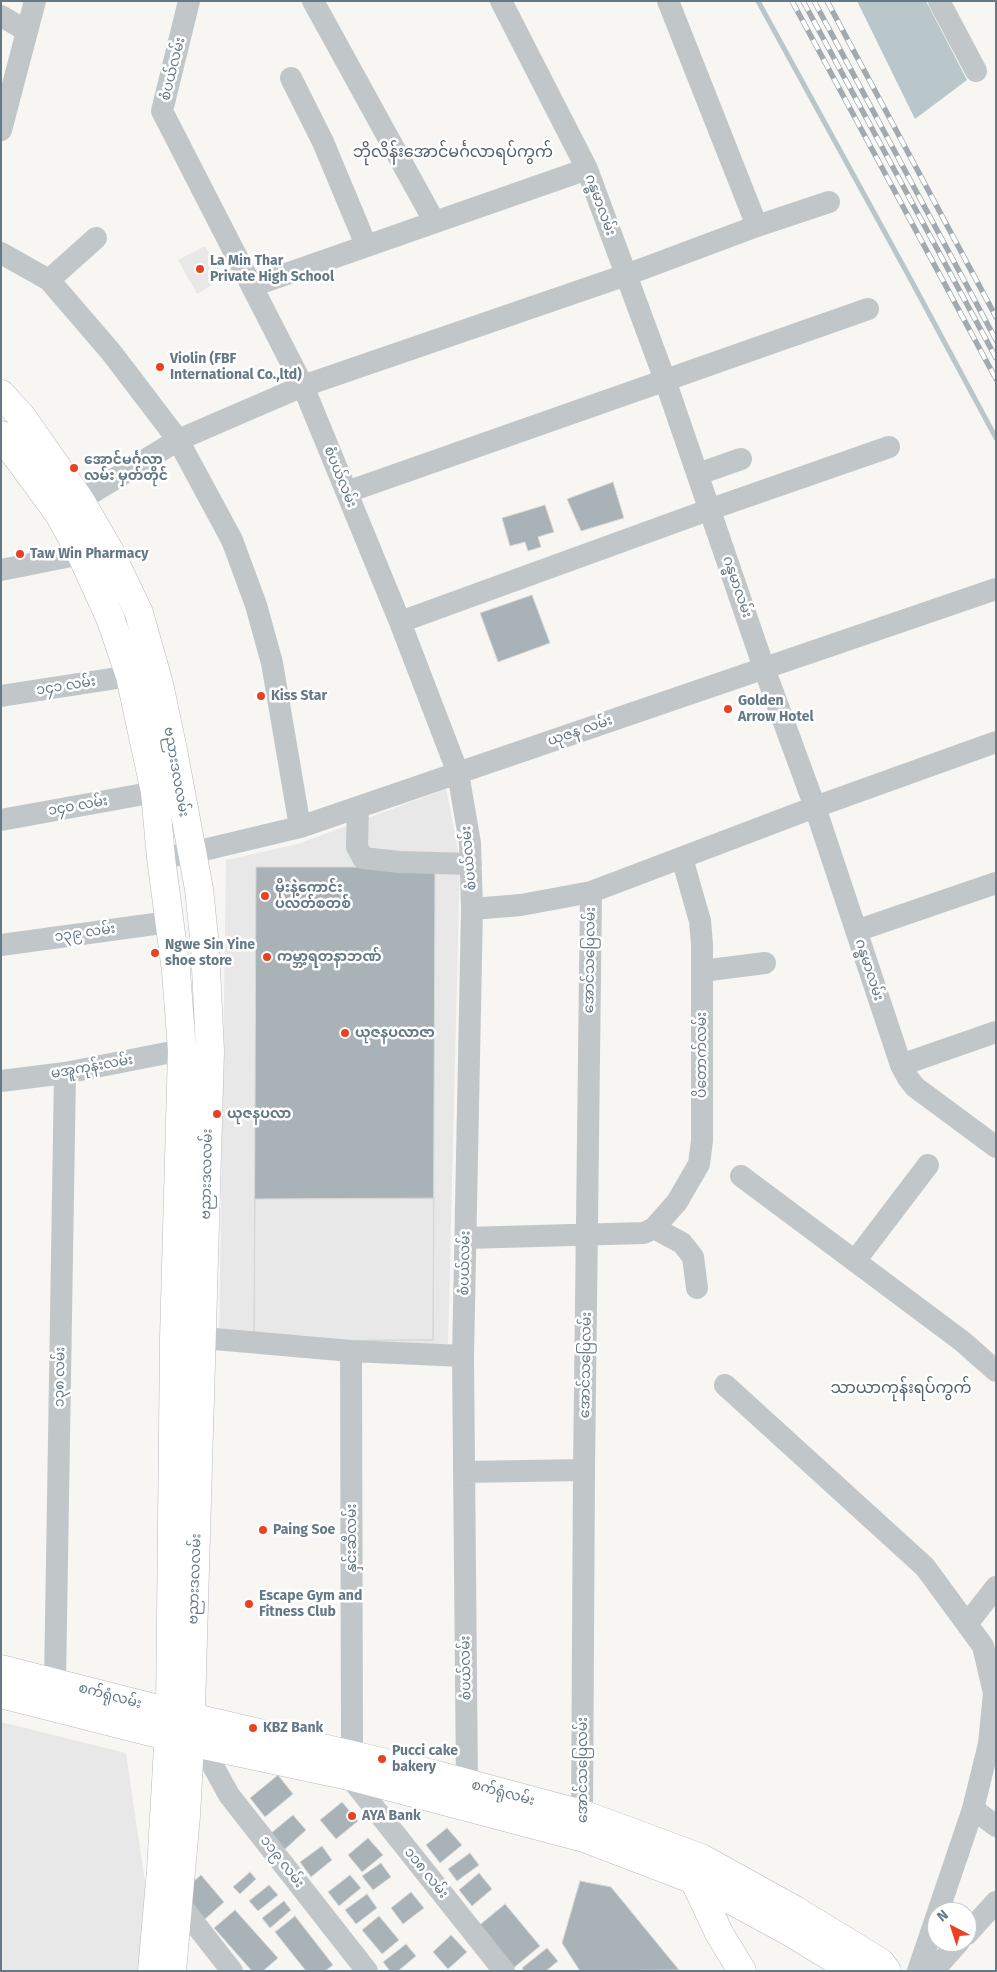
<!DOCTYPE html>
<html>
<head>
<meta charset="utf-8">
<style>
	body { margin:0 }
	#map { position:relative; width:997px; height:1972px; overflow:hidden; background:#f7f6f3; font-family:"Fira Sans",sans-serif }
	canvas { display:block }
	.frame { position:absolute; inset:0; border:2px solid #647985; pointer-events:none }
	.north { position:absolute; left:927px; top:1902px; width:50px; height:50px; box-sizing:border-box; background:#fff; border:1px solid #c1c9ce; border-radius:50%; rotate:320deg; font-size:14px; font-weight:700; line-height:20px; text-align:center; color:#647985 }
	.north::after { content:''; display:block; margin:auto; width:18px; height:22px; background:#e94121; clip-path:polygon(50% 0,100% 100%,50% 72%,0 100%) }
</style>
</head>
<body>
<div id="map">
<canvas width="997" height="1972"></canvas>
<div class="frame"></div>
<div class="north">N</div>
</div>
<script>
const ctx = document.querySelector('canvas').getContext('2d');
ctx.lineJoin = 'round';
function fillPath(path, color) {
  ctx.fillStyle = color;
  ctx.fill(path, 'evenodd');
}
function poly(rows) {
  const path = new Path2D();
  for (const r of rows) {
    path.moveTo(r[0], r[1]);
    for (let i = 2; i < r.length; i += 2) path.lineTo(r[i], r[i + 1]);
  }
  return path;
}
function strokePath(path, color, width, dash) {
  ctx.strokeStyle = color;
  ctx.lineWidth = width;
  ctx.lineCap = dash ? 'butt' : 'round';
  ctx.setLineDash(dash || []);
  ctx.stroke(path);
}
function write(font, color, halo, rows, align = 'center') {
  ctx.font = font + ' "Fira Sans","Noto Sans Myanmar",sans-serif';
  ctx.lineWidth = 5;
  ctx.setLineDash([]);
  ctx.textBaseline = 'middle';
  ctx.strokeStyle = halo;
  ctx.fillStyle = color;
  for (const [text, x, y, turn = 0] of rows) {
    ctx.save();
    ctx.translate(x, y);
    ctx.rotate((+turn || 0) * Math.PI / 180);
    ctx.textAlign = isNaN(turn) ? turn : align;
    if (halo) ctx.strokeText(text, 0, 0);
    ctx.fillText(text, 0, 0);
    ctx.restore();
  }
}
fillPath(poly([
	[205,246,223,278,197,294,178,260],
	[446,789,460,859,448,1346,219,1347,226,860,298,844],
	[1,1722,126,1753,146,1889,144,1971,1,1971]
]), '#e7e8e7');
fillPath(poly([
	[857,1,926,1,967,80,915,119]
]), '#b9c7ca');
strokePath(poly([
	[758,1,911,280,996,438]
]), '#b9c7ca', 5);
const building = poly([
	[613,482,624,518,581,531,567,499,613,482],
	[545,505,554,532,538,537,541,547,528,551,525,542,510,546,502,518,545,505],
	[532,595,550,643,498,662,480,613,532,595],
	[256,867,435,867,433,1340,254,1341,256,867],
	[434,1198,433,1340,254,1341,255,1199,434,1198],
	[278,1775,293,1794,265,1817,250,1798,278,1775],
	[342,1802,358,1821,336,1839,320,1820,342,1802],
	[293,1815,306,1830,284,1850,270,1834,293,1815],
	[447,1828,462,1845,440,1863,426,1845,447,1828],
	[368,1838,383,1855,362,1872,348,1855,368,1838],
	[322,1846,332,1860,311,1877,300,1862,322,1846],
	[470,1853,479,1865,457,1881,448,1869,470,1853],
	[381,1863,391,1877,373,1890,362,1876,381,1863],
	[250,1872,256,1879,240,1894,233,1887,250,1872],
	[479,1873,492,1889,472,1906,459,1890,479,1873],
	[201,1875,224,1902,204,1920,180,1893,201,1875],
	[350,1875,361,1888,339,1906,328,1892,350,1875],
	[580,1881,611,1887,679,1970,580,1971,562,1943,580,1881],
	[269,1885,278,1895,258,1911,249,1901,269,1885],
	[411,1892,424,1908,403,1924,391,1908,411,1892],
	[367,1894,377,1908,356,1924,345,1910,367,1894],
	[284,1901,291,1910,270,1928,262,1918,284,1901],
	[505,1904,540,1946,511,1970,476,1928,505,1904],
	[235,1910,278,1958,263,1971,252,1971,214,1928,235,1910],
	[295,1916,333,1965,325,1971,306,1971,275,1932,295,1916],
	[379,1916,399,1940,382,1954,362,1930,379,1916],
	[451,1935,467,1952,448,1969,433,1952,451,1935],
	[406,1944,416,1956,398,1971,390,1971,383,1962,406,1944],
	[547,1948,558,1961,546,1971,524,1971,522,1968,547,1948]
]);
fillPath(building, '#a8b2b7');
strokePath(building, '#d8d8d6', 1);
const major = poly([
	[1,394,22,417,80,500,110,552,139,613,159,684,173,750,199,889,205,947,210,1051,190,1742,186,1816,172,1971],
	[1,435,59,514,81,554,111,620,130,676,155,792,161,858,176,971,182,1050,174,1339,170,1712,161,1870,152,1971],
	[1,1669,170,1712,437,1775,582,1814,701,1858,795,1910,880,1962,887,1971],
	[1,1694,190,1742,349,1776,584,1838,694,1880,790,1932,854,1971],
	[695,1876,694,1880,719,1933,742,1971]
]);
strokePath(major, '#b5babd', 29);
strokePath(poly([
	[189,1,162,111,303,386,400,622,458,773,470,843,472,909,463,1356,467,1783],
	[313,1,434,221],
	[501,1,587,169,665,380,764,668,815,807,901,1065,908,1078,915,1087,996,1147],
	[668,1,757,226],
	[939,1,976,71],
	[1,16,27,31],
	[291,78,323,142,366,245],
	[1,130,35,1],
	[1,253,49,280,111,352,178,440,232,540,256,605,272,663,300,827],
	[49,280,96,238],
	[252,286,587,169],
	[698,474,741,459],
	[347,492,868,309],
	[80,500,178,440,303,386,626,275,757,226,829,202],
	[1,570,81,554,96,553],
	[400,622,711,509,889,447],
	[1,696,130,676],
	[358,807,357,847,363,858,399,862,471,864],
	[1,820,155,792],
	[161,858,191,853,300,827,996,589],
	[472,909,521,905,591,892,815,807,996,742],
	[856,931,996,883],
	[1,945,169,922],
	[702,971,765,963],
	[901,1065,996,1032],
	[1,1081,65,1073,182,1050],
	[741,1176,962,1341,996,1371],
	[654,1228,682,1243,693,1257,697,1288],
	[465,1238,644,1233,654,1228,677,1202,699,1164,702,1141,702,944,700,921,682,858],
	[855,1261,928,1165],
	[185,1339,203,1338,351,1351,463,1356],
	[351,1351,352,1754],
	[725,1385,925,1567,983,1646,994,1693,989,1744,973,1809,938,1912],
	[464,1472,584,1470],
	[967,1624,996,1587],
	[55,1682,65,1073],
	[208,1747,213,1766,229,1795,367,1971],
	[349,1776,504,1971],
	[973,1809,996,1826],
	[583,1830,582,1814,584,1470,591,892],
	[178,1902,232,1971],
	[967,1934,996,1902],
	[918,1971,937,1915],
	[933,1971,959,1942]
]), '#c1c7c9', 22);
strokePath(major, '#fff', 28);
const rail = poly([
	[792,1,996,379],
	[803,1,996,358],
	[814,1,996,340],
	[827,1,996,317]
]);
strokePath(rail, '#a2aaaf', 5.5);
strokePath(rail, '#fff', 4, [11]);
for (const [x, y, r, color] of [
	[200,269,5,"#e94121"],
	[160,367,5,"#e94121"],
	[74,468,5,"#e94121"],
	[20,554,5,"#e94121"],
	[261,696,5,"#e94121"],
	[728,709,5,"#e94121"],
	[265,896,5,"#e94121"],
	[155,953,5,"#e94121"],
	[267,957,5,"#e94121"],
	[345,1033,5,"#e94121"],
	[217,1114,5,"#e94121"],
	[263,1530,5,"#e94121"],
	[249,1604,5,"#e94121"],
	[253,1728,5,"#e94121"],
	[382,1759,5,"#e94121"],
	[352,1816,5,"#e94121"]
]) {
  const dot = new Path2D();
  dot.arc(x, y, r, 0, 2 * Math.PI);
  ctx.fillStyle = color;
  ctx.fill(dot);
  strokePath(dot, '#fff', 2);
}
write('14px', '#647985', '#fff', [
	["စံပယ်လမ်း",173,69,-76],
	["ဂန္ဓမာလမ်း",600,205,70],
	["စံပယ်လမ်း",340,477,68],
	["ဂန္ဓမာလမ်း",737,587,71],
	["၁၄၁ လမ်း",66,686,-9],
	["ယုဇန လမ်း",580,731,-19],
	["ဗညားဒလလမ်း",176,772,80],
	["၁၄၀ လမ်း",78,806,-10],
	["စံပယ်လမ်း",469,858,-95],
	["၁၃၉ လမ်း",85,933,-8],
	["အောင်သပြေလမ်း",590,960,-89],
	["ဂန္ဓမာလမ်း",869,970,72],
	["ပိတောက်လမ်း",702,1055,-90],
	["မအူကုန်းလမ်း",92,1067,-10],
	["ဗညားဒလလမ်း",207,1174,-89],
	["စံပယ်လမ်း",465,1263,-89],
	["အောင်သပြေလမ်း",586,1365,-89],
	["၁၃၈ လမ်း",60,1377,-89],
	["နှင်းဆီလမ်း",352,1538,-90],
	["ဗညားဒလလမ်း",195,1579,-88],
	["စံပယ်လမ်း",466,1668,-91],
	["စက်ရုံလမ်း",110,1696,15],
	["အောင်သပြေလမ်း",583,1770,-90],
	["စက်ရုံလမ်း",503,1793,15],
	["၁၁၉ လမ်း",282,1862,52],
	["၁၁၈ လမ်း",426,1873,51]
]);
write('bold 14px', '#647985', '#fff', [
	["La Min Thar",210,261],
	["Private High School",210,277],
	["Violin (FBF",170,359],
	["International Co.,ltd)",170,375],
	["အောင်မင်္ဂလာ",84,460],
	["လမ်း မှတ်တိုင်",84,476],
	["Taw Win Pharmacy",30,554],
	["Kiss Star",271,696],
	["Golden",738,701],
	["Arrow Hotel",738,717],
	["မိုးနဲ့ကောင်း",275,888],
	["ပလတ်စတစ်",275,904],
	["Ngwe Sin Yine",165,945],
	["shoe store",165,961],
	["ကမ္ဘာ့ရတနာဘဏ်",277,957],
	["ယုဇနပလာဇာ",355,1033],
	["ယုဇနပလာ",227,1114],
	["Paing Soe",273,1530],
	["Escape Gym and",259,1596],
	["Fitness Club",259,1612],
	["KBZ Bank",263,1728],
	["Pucci cake",392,1751],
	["bakery",392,1767],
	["AYA Bank",362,1816]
], 'left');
write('16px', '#53616a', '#fff', [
	["ဘိုလိန်းအောင်မင်္ဂလာရပ်ကွက်",453,153],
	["သာယာကုန်းရပ်ကွက်",901,1389]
]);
</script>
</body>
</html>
